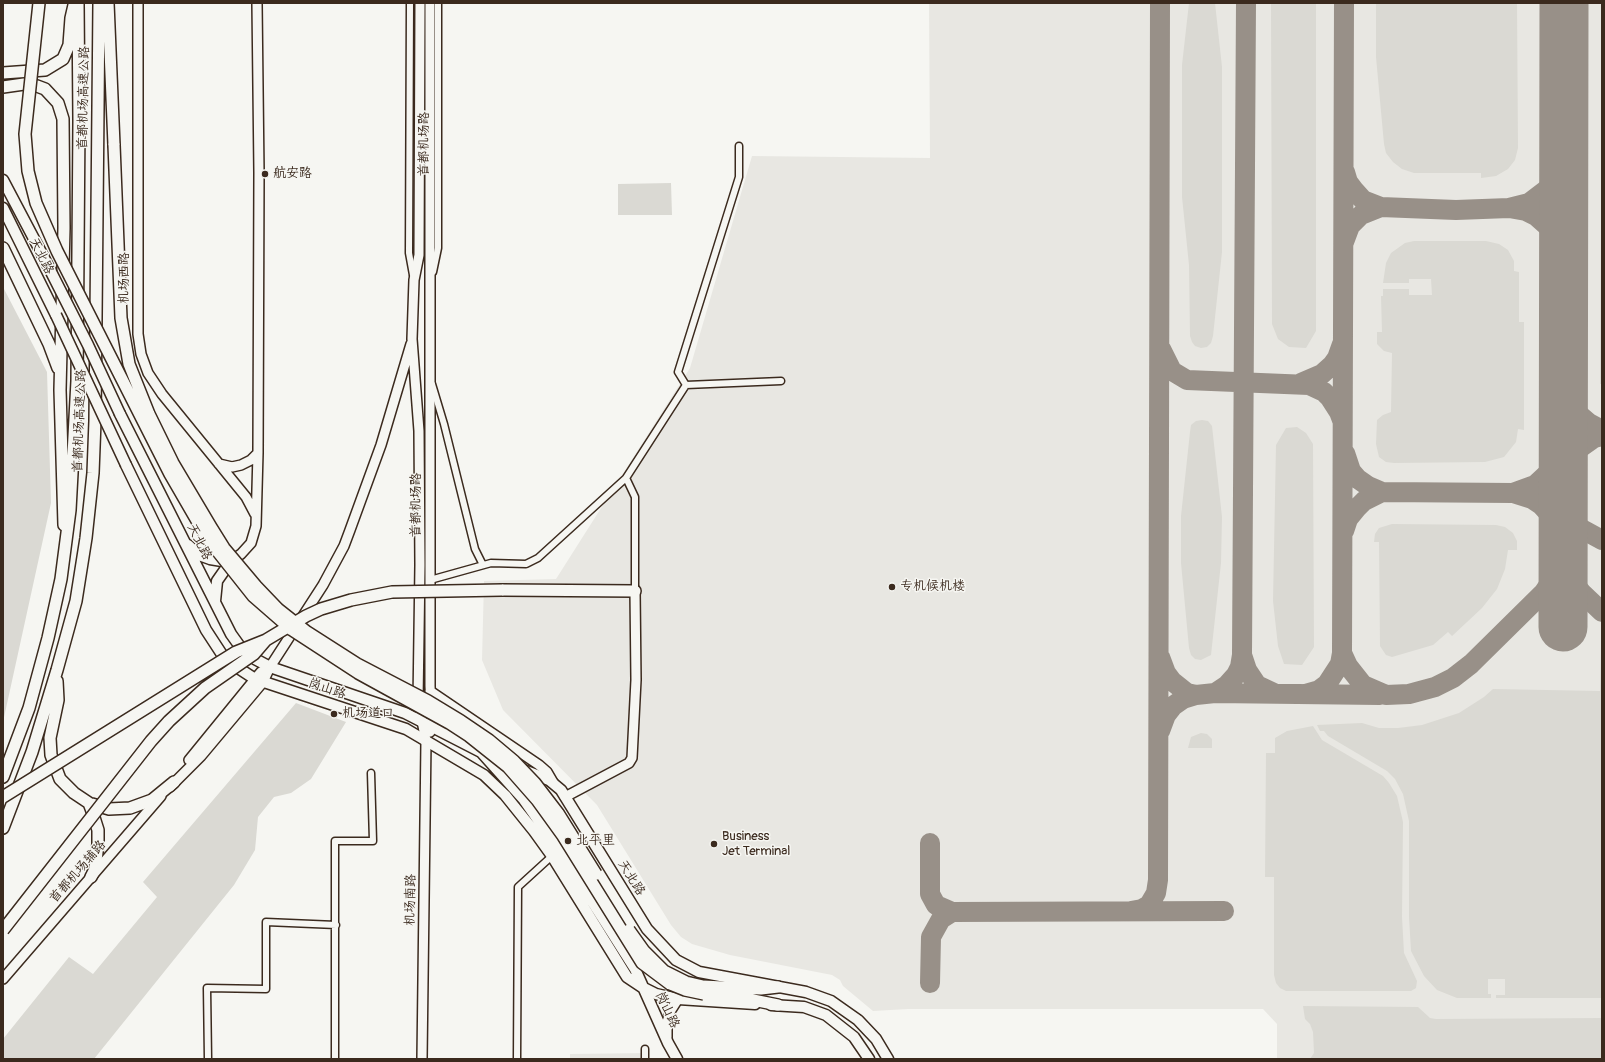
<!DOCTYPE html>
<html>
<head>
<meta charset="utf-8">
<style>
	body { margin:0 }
	#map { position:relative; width:1605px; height:1062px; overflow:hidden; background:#f6f6f2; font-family:Pangolin,sans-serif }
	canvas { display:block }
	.frame { position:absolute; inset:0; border:4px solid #3b2a1e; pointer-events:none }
</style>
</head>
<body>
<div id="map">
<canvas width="1605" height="1062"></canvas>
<div class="frame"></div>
</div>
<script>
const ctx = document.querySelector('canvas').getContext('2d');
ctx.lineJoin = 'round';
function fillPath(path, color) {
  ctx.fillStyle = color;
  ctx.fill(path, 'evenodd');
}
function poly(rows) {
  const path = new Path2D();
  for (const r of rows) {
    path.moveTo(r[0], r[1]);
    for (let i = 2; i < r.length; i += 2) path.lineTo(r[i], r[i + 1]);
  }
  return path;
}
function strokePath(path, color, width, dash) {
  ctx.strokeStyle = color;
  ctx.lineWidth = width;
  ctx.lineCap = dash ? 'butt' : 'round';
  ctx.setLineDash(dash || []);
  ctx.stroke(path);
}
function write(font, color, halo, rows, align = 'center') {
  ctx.font = font + ' Pangolin,"LXGW WenKai TC",sans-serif';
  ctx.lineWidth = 3;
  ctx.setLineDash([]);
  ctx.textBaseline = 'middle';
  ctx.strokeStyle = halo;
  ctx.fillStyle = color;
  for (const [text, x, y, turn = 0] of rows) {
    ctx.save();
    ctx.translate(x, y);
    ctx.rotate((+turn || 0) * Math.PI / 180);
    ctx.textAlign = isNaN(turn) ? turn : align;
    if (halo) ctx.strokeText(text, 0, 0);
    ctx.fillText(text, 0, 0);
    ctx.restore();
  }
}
fillPath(poly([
	[929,3,1602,3,1602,1059,1277,1059,1277,1024,1263,1009,908,1009,873,1011,843,986,840,980,832,975,730,955,692,944,681,937,671,925,597,805,503,710,482,660,484,581,556,579,690,368,752,156,930,158],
	[649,1053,649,1059,570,1059,570,1054]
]), '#e8e7e2');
fillPath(poly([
	[1189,3,1215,3,1222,67,1222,252,1213,336,1211,343,1207,347,1201,348,1195,346,1192,342,1190,336,1189,265,1182,197,1182,65],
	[1271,3,1316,3,1316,331,1306,348,1289,347,1278,339,1272,324],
	[1376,3,1517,3,1518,148,1515,160,1508,169,1496,176,1481,178,1481,173,1414,173,1402,169,1393,162,1386,153,1384,144,1376,57],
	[1602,70,1602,384,1600,384],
	[671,183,672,215,618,215,618,184],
	[1414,241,1486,241,1499,244,1508,250,1514,261,1514,271,1519,272,1519,322,1524,322,1524,430,1518,429,1516,442,1504,457,1485,462,1394,463,1386,462,1379,457,1376,444,1377,420,1383,415,1391,412,1392,353,1384,351,1377,344,1377,332,1382,332,1381,296,1383,296,1383,289,1409,289,1409,295,1432,295,1431,279,1409,279,1409,283,1383,283,1386,263,1391,253,1405,243],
	[3,287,47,372,51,503,3,722],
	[1202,420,1208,421,1212,426,1222,517,1221,563,1211,655,1201,660,1195,659,1191,655,1189,648,1181,563,1181,516,1190,432,1191,425,1196,421],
	[1297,427,1306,433,1313,444,1314,647,1302,665,1284,664,1278,646,1273,601,1276,445,1286,428],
	[1392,524,1496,525,1505,527,1513,533,1517,541,1517,550,1508,550,1505,569,1497,589,1482,608,1452,636,1448,632,1433,645,1392,657,1386,655,1380,646,1379,542,1374,542,1375,534,1379,528],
	[1601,647,1602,998,1496,998,1496,995,1505,995,1505,979,1488,979,1488,994,1491,994,1491,998,1457,998,1437,990,1424,976,1411,951,1409,917,1409,821,1403,794,1395,779,1387,771,1328,736,1324,731,1320,731,1317,725,1362,723,1379,728,1398,728,1422,725,1459,713,1484,697,1493,689,1600,691],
	[296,703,346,722,311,779,291,793,274,797,258,817,255,850,234,885,94,1059,3,1059,3,1039,69,957,93,974,157,897,143,882],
	[1313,726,1322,740,1383,776,1389,783,1397,796,1403,822,1402,917,1404,953,1417,981,1416,988,1411,991,1286,991,1280,988,1276,983,1274,975,1274,877,1265,877,1266,753,1275,753,1275,738,1287,731],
	[1201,733,1207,734,1212,739,1212,748,1188,748,1191,737],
	[1303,1006,1418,1007,1430,1018,1436,1019,1602,1018,1602,1059,1310,1059,1314,1053,1313,1032,1310,1024,1305,1019]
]), '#dad9d3');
strokePath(poly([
	[1345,172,1348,182,1354,190,1363,200,1381,207,1456,210,1509,208,1529,203,1550,187,1556,179,1561,168,1564,150],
	[1509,208,1526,211,1536,216,1554,232,1563,265],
	[1344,242,1350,226,1361,215,1381,207],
	[1161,349,1172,371,1187,380,1309,385,1324,392,1330,398,1339,412,1342,420],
	[1563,371,1565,389,1575,411,1589,423,1602,430],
	[1301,383,1322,374,1332,365,1337,358,1342,344],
	[1345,453,1351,471,1358,479,1368,486,1382,492,1513,493,1535,485,1549,472,1563,444],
	[1563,479,1571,458,1577,450,1594,438,1602,436],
	[1513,493,1532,499,1541,505,1554,519,1563,541],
	[1563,498,1569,512,1580,528,1602,540],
	[1344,531,1348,519,1357,508,1364,501,1382,492],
	[1563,553,1565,568,1569,577,1582,593,1602,612],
	[1342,653,1348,666,1363,685,1386,695,1409,694,1435,687,1453,678,1471,664,1544,592,1557,573,1563,551],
	[1242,655,1246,3],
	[1160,657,1166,673,1172,681,1187,693,1196,695,1215,693,1380,695],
	[1215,693,1227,685,1236,675,1240,667,1242,655,1247,670,1257,685,1274,693],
	[1305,694,1319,690,1327,684,1340,664,1342,653,1344,3],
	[1160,731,1166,715,1173,706,1183,699,1196,695],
	[930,843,930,894,936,905,952,912,1224,911],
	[1131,911,1142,909,1149,905,1156,893,1158,880,1160,3],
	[930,983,931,937,941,919,952,912]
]), '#989088', 20);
strokePath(poly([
	[1563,627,1564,3]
]), '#989088', 49);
const street = poly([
	[410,3,409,253,413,275],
	[433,272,438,248,438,3],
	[432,384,444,424,475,549,483,565],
	[686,385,678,372,739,177,739,146],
	[626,478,635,497,635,591],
	[430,580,491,563,526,564,538,558,626,478,686,385,781,381],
	[645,1049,645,1059],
	[208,1059,207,988,266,989,266,922,336,925],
	[335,1059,335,841,373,841,371,773],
	[517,1059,518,887,552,856]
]);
const secondary = poly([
	[138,3,138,334,141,354,148,373,162,394,246,497,255,514],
	[420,3,419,255,414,280,412,339,419,431,420,565,418,701,426,741,422,1059],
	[219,464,232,467,241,465,251,460,258,453],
	[231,561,241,554,251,543,256,526,258,453,259,173,257,3],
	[430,691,539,765,547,772,554,784],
	[430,732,432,727,430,686,430,3],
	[189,760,255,679,261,672,270,667],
	[170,787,201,756,263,682,270,667,323,585,344,546,350,530,381,445,411,344],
	[565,797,629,763,632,758,636,680,635,591],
	[3,979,161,796],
	[667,1037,667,1022,671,1010,678,999]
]);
const primary = poly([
	[3,180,42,254],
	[3,208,56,315],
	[120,414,231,634,241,648,255,659,270,667,405,713,481,752,524,800,560,851,635,969,668,1043,677,1059],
	[126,465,206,630,221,653,229,662,255,679,406,729,484,775,505,795,534,831,552,856,627,977,642,987,656,994,678,999,755,1004],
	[188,545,199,555,210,559,222,561,231,561],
	[215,601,217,581,231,561],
	[521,769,549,780,561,790,647,929,676,960,699,972,806,992,831,1001,858,1020,876,1039,888,1059],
	[771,1005,804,1007,826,1015,854,1037,869,1059]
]);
const highway = poly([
	[108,3,114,145],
	[3,73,45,70,63,59,69,45,71,18,74,5],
	[3,87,24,84,37,86,45,89,58,103,63,119,64,228,60,390,64,525],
	[3,248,49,344,58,368],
	[502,590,635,591],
	[57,681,58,700,50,738,51,755,60,779,74,793,89,803,92,811,98,830,98,844,95,869,91,877],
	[3,777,29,708,48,638,61,579,70,510,77,381,79,121,78,3],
	[92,804,109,809,130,808,152,800,174,782],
	[3,828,32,752,57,670,76,601,86,538,93,473,95,421,99,3],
	[703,986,761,989,778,987],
	[704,994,733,996,778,1005]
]);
strokePath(street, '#3b2a1e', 9);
strokePath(secondary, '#3b2a1e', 12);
strokePath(primary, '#3b2a1e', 13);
strokePath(highway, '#3b2a1e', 14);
strokePath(street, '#f6f6f2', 6);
strokePath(secondary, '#f6f6f2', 9);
strokePath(primary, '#f6f6f2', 10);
strokePath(highway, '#f6f6f2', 11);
const primaryBridge = poly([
	[42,254,88,345,120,414],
	[56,315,126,465]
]);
const highwayBridge = poly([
	[39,3,25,134,28,171,36,203,57,251,170,474,207,538,253,596,292,630,358,673,449,723,469,736,508,767,537,800,563,836,642,963,670,984,685,990,704,994],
	[114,145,121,318,129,364,149,414,173,463,211,527,224,548,256,586,278,609,307,632,357,664,428,701,461,721,489,740,514,761,535,783,558,813,596,874],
	[3,797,236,652,266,640,306,616,321,609,351,600,392,592,502,590],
	[3,930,151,741,169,721,205,688,254,654,266,640],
	[629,930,644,951,664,971,686,982,703,986]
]);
strokePath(primaryBridge, '#3b2a1e', 13, []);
strokePath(highwayBridge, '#3b2a1e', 14, []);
strokePath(primaryBridge, '#f6f6f2', 10);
strokePath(highwayBridge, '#f6f6f2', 11);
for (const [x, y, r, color] of [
	[265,174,4,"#3b2a1e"],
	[892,587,4,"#3b2a1e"],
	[334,714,4,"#3b2a1e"],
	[568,841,4,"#3b2a1e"],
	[714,844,4,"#3b2a1e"]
]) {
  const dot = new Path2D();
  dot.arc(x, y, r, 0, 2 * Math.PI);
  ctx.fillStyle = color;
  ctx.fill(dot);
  strokePath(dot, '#f6f6f2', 1.5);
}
write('13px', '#3b2a1e', '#f6f6f2', [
	["首都机场高速公路",84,98,-89],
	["首都机场路",425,144,-90],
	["天北路",41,256,64],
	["机场西路",125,278,-90],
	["首都机场高速公路",80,421,-88],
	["首都机场路",417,505,-90],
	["天北路",199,542,63],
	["岗山路",327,689,19],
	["首都机场辅路",78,872,-49],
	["天北路",631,878,58],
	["机场南路",411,900,-89],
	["岗山路",667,1010,65]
]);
write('13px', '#3b2a1e', '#f6f6f2', [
	["航安路",273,174],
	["专机候机楼",900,587],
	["机场道口",342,714],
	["Business",722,837],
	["Jet Terminal",722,852],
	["北平里",576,841]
], 'left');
</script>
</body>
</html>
